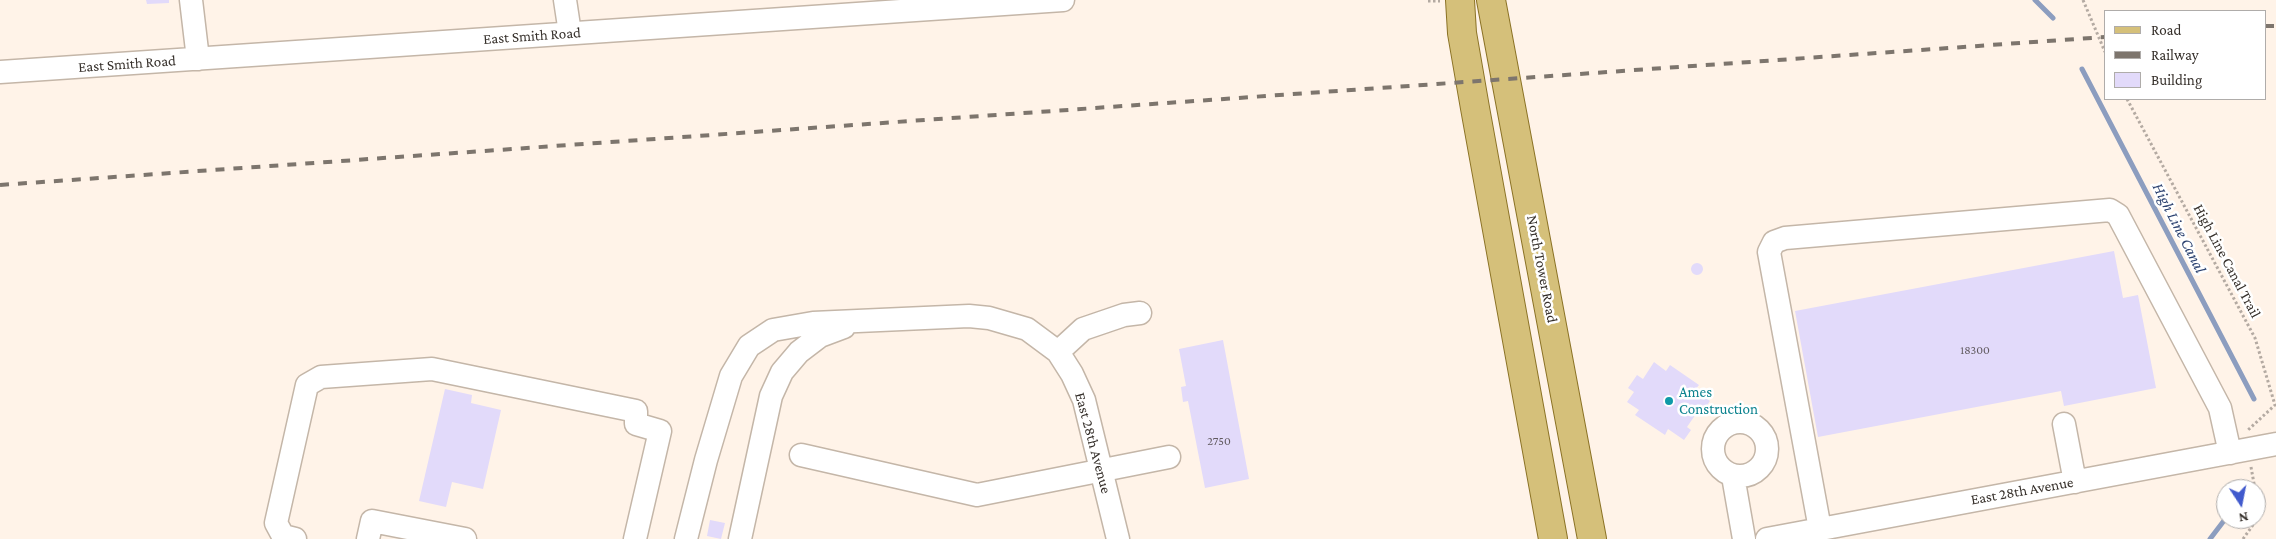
<!DOCTYPE html>
<html>
<head>
<meta charset="utf-8">
<style>
	body { margin:0 }
	#map { position:relative; width:2276px; height:539px; overflow:hidden; background:#fff3e8; font-family:"Crimson Pro",serif }
	canvas { display:block }
	.legend { position:absolute; left:2104px; top:10px; width:162px; height:90px; box-sizing:border-box; background:#fff; border:1px solid #afacaa; margin:0; padding:6px 9px; list-style:none; font-size:15px; color:#36302b }
	.legend li { display:flex; align-items:center; gap:10px; height:25px }
	.legend b { width:25px; border:1px solid #afacaa }
	.north { position:absolute; left:2216px; top:479px; width:50px; height:50px; box-sizing:border-box; background:#fff; border:1px solid #afacaa; border-radius:50%; rotate:169deg; font-size:14px; font-weight:700; line-height:20px; text-align:center; color:#36302b }
	.north::after { content:''; display:block; margin:auto; width:18px; height:22px; background:#415acd; clip-path:polygon(50% 0,100% 100%,50% 72%,0 100%) }
</style>
</head>
<body>
<div id="map">
<canvas width="2276" height="539"></canvas>
<ul class="legend">
<li><b style="height:6px;background:#d5c07a"></b>Road</li>
<li><b style="height:6px;background:#7d756d"></b>Railway</li>
<li><b style="height:14px;background:#e2dafa"></b>Building</li>
</ul>
<div class="north">N</div>
</div>
<script>
const ctx = document.querySelector('canvas').getContext('2d');
ctx.lineJoin = 'round';
function poly(rows) {
  const path = new Path2D();
  for (const r of rows) {
    if (r.length === 3) {
      path.moveTo(r[0] + r[2], r[1]);
      path.arc(r[0], r[1], r[2], 0, 2 * Math.PI);
      continue;
    }
    path.moveTo(r[0], r[1]);
    for (let i = 2; i < r.length; i += 2) path.lineTo(r[i], r[i + 1]);
  }
  return path;
}
function strokePath(path, color, width, dash) {
  ctx.strokeStyle = color;
  ctx.lineWidth = width;
  ctx.lineCap = dash ? 'butt' : 'round';
  ctx.setLineDash(dash || []);
  ctx.stroke(path);
}
function fillPath(path, color) {
  ctx.fillStyle = color;
  ctx.fill(path, 'evenodd');
}
function write(font, color, halo, rows, align = 'center') {
  ctx.font = font + ' "Crimson Pro",serif';
  ctx.lineWidth = 5;
  ctx.setLineDash([]);
  ctx.textBaseline = 'middle';
  ctx.strokeStyle = halo;
  ctx.fillStyle = color;
  for (const [text, x, y, turn = 0] of rows) {
    ctx.save();
    ctx.translate(x, y);
    ctx.rotate((+turn || 0) * Math.PI / 180);
    ctx.textAlign = isNaN(turn) ? turn : align;
    if (halo) ctx.strokeText(text, 0, 0);
    ctx.fillText(text, 0, 0);
    ctx.restore();
  }
}
strokePath(poly([
	[2035,0,2053,18],
	[2082,69,2254,399],
	[2210,539,2226,518]
]), '#8c9dbf', 5);
fillPath(poly([
	[146,0,169,0,169,3,147,4],
	[2114,251,2123,298,2138,295,2156,388,2064,406,2061,391,1818,437,1795,311],
	[1697,269,6],
	[1223,340,1249,479,1205,488,1188,401,1183,402,1181,387,1186,386,1179,349],
	[1654,362,1666,371,1670,365,1699,385,1695,390,1710,401,1703,411,1700,408,1687,427,1691,430,1684,440,1668,429,1665,435,1635,415,1639,410,1627,402,1634,392,1628,388,1637,375,1643,379],
	[445,389,472,395,471,403,501,410,483,489,452,482,446,507,419,501],
	[710,520,725,523,721,539,707,536]
]), '#e2dafa');
const minor = poly([
	[191,0,198,59],
	[565,0,570,33],
	[0,72,1063,0],
	[1058,352,1083,329,1124,315,1140,313],
	[1740,449,27],
	[2064,424,2075,482],
	[801,455,977,495,1169,457],
	[1733,476,1744,539],
	[1820,529,1769,252,1774,242,1785,238,2110,210,2118,215,2220,408,2230,453],
	[295,539,283,536,276,523,307,385,321,377,432,369,636,411,636,424,660,431,635,539],
	[368,539,372,521,465,539],
	[686,539,706,460,731,376,749,346,773,330,813,323,969,316,989,318,1027,329,1058,352,1072,374,1084,400,1118,539],
	[740,539,771,396,782,372,799,352,820,336,844,327],
	[1767,539,2276,444]
]);
const major = poly([
	[1460,0,1462,33,1475,108,1553,539],
	[1491,0,1592,539]
]);
strokePath(minor, '#c4b6a8', 25);
strokePath(major, '#8b7225', 30);
strokePath(poly([
	[2083,0,2105,52],
	[1428,1,1440,1],
	[2127,99,2255,338,2275,405,2248,430],
	[2251,467,2255,489],
	[2243,539,2260,515,2256,494]
]), '#b4aaa2', 3, [2.5, 2.5]);
strokePath(minor, '#fff', 22);
strokePath(major, '#d5c07a', 28);
strokePath(poly([
	[2265,26,2276,26],
	[0,185,2105,37]
]), '#7d756d', 4, [9, 9]);
for (const [x, y, r, color] of [
	[1669,401,5,"#0f9aa8"]
]) {
  const dot = new Path2D();
  dot.arc(x, y, r, 0, 2 * Math.PI);
  ctx.fillStyle = color;
  ctx.fill(dot);
  strokePath(dot, '#fff', 2);
}
write('12px', '#615a5f', null, [
	["18300",1975,350],
	["2750",1219,441]
]);
write('15px', '#36302b', '#fff', [
	["East Smith Road",532,36,-4],
	["East Smith Road",127,64,-4],
	["High Line Canal Trail",2227,261,62],
	["North Tower Road",1542,269,79],
	["East 28th Avenue",1093,443,75],
	["East 28th Avenue",2022,491,-10]
]);
write('15px', '#0d838f', '#fff', [
	["Ames",1679,392],
	["Construction",1679,409]
], 'left');
write('italic 16px', '#2c4270', '#fff', [
	["High Line Canal",2179,228,63]
]);
</script>
</body>
</html>
